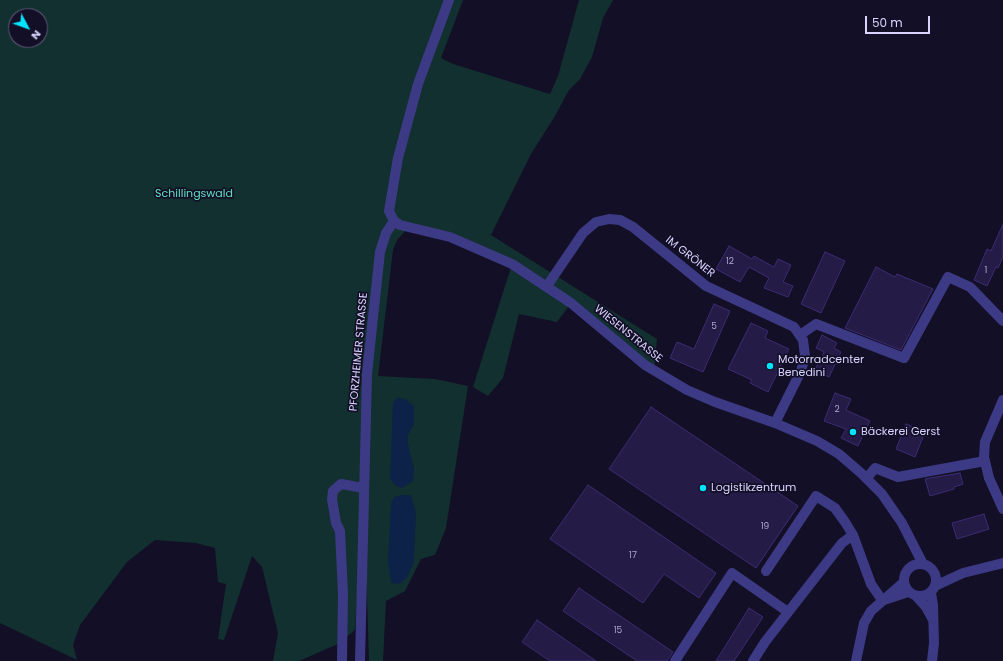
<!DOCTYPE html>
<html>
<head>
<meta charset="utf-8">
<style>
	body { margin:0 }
	#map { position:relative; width:1003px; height:661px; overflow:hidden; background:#130f26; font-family:Poppins,sans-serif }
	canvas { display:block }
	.north { position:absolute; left:8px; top:8px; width:40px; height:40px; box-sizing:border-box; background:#130f26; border:1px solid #625e7d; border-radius:50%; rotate:131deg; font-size:11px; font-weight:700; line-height:16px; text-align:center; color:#d9d4ff }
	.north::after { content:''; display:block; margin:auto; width:14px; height:18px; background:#00e5ff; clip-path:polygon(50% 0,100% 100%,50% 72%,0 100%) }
	.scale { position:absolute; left:865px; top:16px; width:65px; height:18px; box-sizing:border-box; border:2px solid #d9d4ff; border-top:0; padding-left:5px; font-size:12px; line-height:14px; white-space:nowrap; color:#d9d4ff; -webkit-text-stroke:3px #130f26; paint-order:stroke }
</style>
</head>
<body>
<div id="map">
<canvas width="1003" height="661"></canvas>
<div class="north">N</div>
<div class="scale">50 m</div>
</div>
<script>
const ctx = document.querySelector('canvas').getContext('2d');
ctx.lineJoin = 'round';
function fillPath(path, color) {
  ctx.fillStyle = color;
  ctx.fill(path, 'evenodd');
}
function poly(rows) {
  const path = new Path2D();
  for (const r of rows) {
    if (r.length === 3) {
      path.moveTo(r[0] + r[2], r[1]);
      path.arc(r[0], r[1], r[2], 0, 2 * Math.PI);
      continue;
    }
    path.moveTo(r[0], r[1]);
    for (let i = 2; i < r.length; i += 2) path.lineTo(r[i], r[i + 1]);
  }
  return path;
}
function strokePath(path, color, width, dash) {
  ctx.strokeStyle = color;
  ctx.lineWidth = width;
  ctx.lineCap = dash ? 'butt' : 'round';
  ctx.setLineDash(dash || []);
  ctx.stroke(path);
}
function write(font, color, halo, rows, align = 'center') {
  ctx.font = font + ' Poppins,sans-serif';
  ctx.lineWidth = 3.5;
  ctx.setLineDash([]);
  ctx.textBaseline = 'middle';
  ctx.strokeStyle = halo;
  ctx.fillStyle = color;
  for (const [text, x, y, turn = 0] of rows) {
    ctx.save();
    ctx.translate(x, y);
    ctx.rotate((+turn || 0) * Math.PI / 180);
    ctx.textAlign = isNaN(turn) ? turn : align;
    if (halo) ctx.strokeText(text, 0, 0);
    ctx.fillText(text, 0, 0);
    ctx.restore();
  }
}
fillPath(poly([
	[0,0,463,0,441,58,453,64,550,94,558,76,579,0,613,0,603,18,592,57,580,79,569,90,555,116,531,154,491,235,657,339,654,370,571,303,557,322,519,314,503,378,488,396,473,387,512,264,409,227,397,240,393,250,378,376,435,379,468,386,446,528,435,555,421,559,405,591,386,601,383,661,369,661,364,495,355,630,338,644,299,661,273,661,278,633,262,567,252,556,224,640,218,639,226,584,218,582,215,548,196,543,155,540,127,562,80,625,73,645,77,660,0,623],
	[16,16,40,16,40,40,16,40]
]), '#12302f');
fillPath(poly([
	[398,398,405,399,414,406,414,424,408,435,408,444,414,469,413,481,402,488,396,486,390,479,393,402],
	[403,495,411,495,416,513,414,561,408,576,400,584,391,583,388,559,391,504,394,497]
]), '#0c2248');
const building = poly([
	[1003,224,1003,257,998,268,996,267,987,286,974,280,987,249,991,251,1003,224],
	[729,246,752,259,754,256,774,267,778,259,791,265,783,282,793,286,788,297,764,288,769,278,749,267,740,282,716,269,729,246],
	[825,252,845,261,821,313,801,304,825,252],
	[876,267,895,277,897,274,933,289,901,350,845,328,876,267],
	[714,304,730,311,703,372,670,358,677,342,694,349,714,304],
	[751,323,768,331,765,338,789,349,768,392,750,383,752,380,728,369,751,323],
	[822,335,837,343,834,348,841,352,829,377,815,370,824,352,816,348,822,335],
	[835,393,851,399,846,410,870,421,858,446,841,438,846,429,824,421,835,393],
	[651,407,798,506,756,568,609,469,651,407],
	[906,424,925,432,915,457,896,449,906,424],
	[960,473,963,484,954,487,954,489,930,496,925,479,960,473],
	[588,485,716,573,699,598,664,574,643,603,550,539,588,485],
	[984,514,989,529,957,539,952,523,984,514],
	[579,588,673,652,667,661,637,661,563,611,579,588],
	[749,608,763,617,734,661,716,661,749,608],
	[537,620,596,661,550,661,522,642,537,620]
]);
fillPath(building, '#241b47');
strokePath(building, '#3b2d73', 1);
strokePath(poly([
	[449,0,418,84,398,158,389,211,394,221,400,225,450,237,512,264,571,303,645,365,687,390,715,402,775,423,817,441,839,454,861,473,882,494,902,523,923,564],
	[547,286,583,233,596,222,609,219,620,220,633,227,706,286,794,327,803,340,805,356,801,371,775,423],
	[800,335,816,324,904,358,948,277,970,287,1003,321],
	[1003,400,985,442,984,457,989,478,1003,509],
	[867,478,875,468,898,477,985,461],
	[920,580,16],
	[766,571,816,496,835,508,845,522,853,535,871,584,882,600],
	[935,586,963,573,1003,563],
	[931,593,933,605,934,643,932,661],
	[916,596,926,607,933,620],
	[884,600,908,592],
	[342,661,343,594,340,531,336,523,332,499,333,491,341,484,364,488],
	[360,661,367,374,380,252,386,233,394,221],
	[675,661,732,573,788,612],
	[753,661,765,642,842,543,853,535],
	[856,661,864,623,871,611,904,582]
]), '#3d3a85', 10);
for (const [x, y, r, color] of [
	[770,366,4,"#00e5ff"],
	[853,432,4,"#00e5ff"],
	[703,488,4,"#00e5ff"]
]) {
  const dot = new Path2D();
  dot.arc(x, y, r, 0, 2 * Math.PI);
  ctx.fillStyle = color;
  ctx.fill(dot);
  strokePath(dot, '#130f26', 1.5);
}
write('9px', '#aca6d1', null, [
	["12",730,262],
	["1",986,271],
	["5",714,327],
	["2",837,410],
	["19",765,527],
	["17",633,556],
	["15",618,631]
]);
write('11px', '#5fe0c0', '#130f26', [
	["Schillingswald",194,194]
]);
write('11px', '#d9d4ff', '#130f26', [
	["IM GRÖNER",690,257,38],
	["WIESENSTRASSE",628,334,39],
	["PFORZHEIMER STRASSE",359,352,-85]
]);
write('11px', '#d9d4ff', '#130f26', [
	["Motorradcenter",778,360],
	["Benedini",778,373],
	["Bäckerei Gerst",861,432],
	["Logistikzentrum",711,488]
], 'left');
</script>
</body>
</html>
